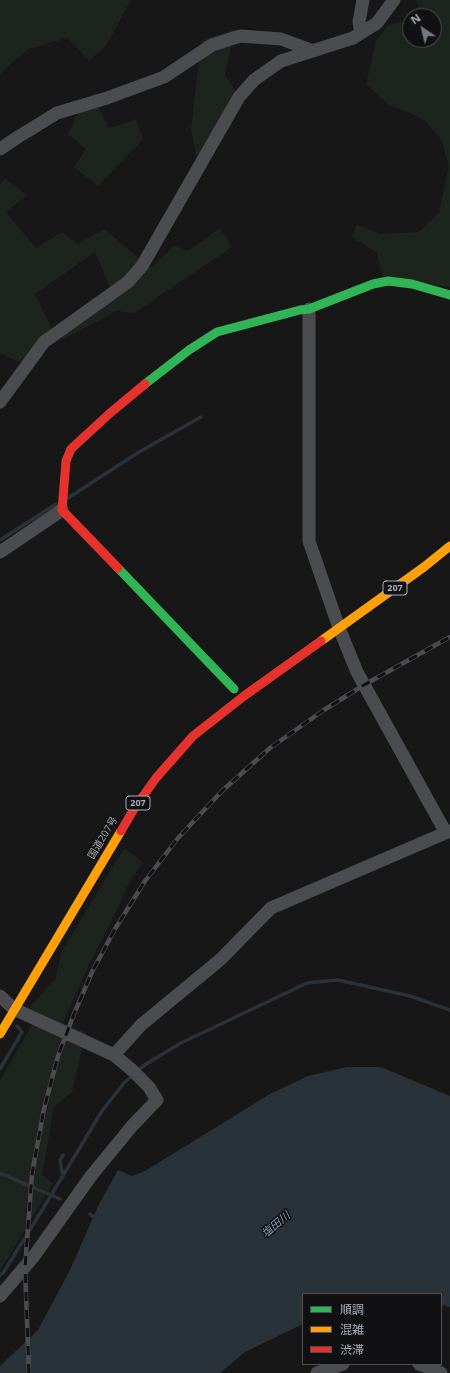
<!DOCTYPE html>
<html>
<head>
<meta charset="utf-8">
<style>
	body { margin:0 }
	#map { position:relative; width:450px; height:1373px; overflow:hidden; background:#171717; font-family:"Open Sans","Noto Sans JP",sans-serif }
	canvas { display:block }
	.legend { position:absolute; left:302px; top:1293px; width:140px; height:72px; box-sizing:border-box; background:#111113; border:1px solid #4d4f55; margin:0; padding:5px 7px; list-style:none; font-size:12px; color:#a8adb8 }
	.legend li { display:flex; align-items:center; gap:8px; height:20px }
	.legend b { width:20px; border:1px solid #4d4f55 }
	.north { position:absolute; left:402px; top:8px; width:40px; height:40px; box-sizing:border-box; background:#111113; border:1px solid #4d4f55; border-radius:50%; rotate:325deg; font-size:11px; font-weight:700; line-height:16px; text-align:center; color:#a8adb8 }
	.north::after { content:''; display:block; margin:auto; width:14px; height:18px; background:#757880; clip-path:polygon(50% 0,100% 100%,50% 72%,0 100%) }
</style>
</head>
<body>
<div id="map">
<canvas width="450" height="1373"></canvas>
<ul class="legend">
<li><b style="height:5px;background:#30b455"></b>順調</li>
<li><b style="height:5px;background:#ff9f0a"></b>混雑</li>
<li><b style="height:5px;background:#e5322d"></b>渋滞</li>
</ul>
<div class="north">N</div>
</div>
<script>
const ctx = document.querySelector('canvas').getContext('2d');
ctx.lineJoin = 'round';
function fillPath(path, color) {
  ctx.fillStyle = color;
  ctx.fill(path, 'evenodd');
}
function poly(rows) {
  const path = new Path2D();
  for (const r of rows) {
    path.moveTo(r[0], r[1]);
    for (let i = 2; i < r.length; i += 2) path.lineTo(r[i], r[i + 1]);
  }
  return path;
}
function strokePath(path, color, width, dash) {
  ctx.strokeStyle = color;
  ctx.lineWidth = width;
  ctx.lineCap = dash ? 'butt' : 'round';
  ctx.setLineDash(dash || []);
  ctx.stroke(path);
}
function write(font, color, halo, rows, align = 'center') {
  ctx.font = font + ' "Open Sans","Noto Sans JP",sans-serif';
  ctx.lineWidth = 3;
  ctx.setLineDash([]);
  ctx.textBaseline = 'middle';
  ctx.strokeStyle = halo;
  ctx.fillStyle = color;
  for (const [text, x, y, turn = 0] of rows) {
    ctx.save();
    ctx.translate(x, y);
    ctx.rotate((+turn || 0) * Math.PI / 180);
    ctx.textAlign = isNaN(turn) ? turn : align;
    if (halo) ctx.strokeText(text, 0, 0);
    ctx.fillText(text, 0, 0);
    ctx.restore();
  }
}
fillPath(poly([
	[0,0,131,0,106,46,89,61,68,38,28,49,0,74],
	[416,0,450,0,450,287,382,276,377,253,352,237,357,224,380,234,419,232,439,213,449,166,441,139,423,119,388,104,366,84,376,40,388,25,407,21,410,17,410,40,434,40,434,16,411,16,419,6],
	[235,29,225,75,235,90,197,159,191,129,201,41],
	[98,106,109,128,136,119,143,139,98,186,74,167,86,149,68,134,78,113],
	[5,179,27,195,6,212,36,248,62,232,78,244,104,229,151,268,174,246,188,251,220,228,232,247,134,313,116,311,64,339,53,331,19,362,0,353,0,184],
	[95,252,111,290,53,331,35,294],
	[124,848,143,862,130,881,110,924,88,967,63,1023,86,1033,72,1092,54,1107,42,1175,53,1183,0,1271,0,1080,38,1014,28,1009,56,978,61,953]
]), '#1d241e');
fillPath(poly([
	[347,1067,381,1067,450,1096,450,1307,441,1305,441,1294,303,1294,303,1324,245,1352,220,1373,0,1373,0,1366,38,1330,70,1270,99,1204,118,1170,132,1176,145,1171,270,1094,308,1076]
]), '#2a3239');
strokePath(poly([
	[68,498,139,452,201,417],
	[0,540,56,504],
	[0,1069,22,1032,17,1026],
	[137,1071,146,1064,181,1043,307,983,338,980,410,996,450,1010],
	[0,1173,60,1199],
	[63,1177,60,1160,63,1155],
	[90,1214,96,1219],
	[0,1275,3,1273,33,1225,102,1111,124,1083,133,1075]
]), '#2a3239', 3.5);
strokePath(poly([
	[361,33,359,22,363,0],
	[0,149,18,137,57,113,107,98,164,77,212,45,240,36,281,39,311,50],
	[309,309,309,541,339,628,357,672,446,833],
	[0,402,44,342,128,282,142,266,239,97,254,80,281,61,353,38,377,23,394,0],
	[0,552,62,510],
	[0,996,14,1009,114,1055,132,1070,149,1087,157,1100,132,1126,91,1176,34,1256,0,1296],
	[114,1055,141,1025,221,959,271,908,450,831],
	[419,1364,436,1370,441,1373],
	[317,1373,343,1364]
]), '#4b4c50', 13);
strokePath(poly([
	[145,384,189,350,217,332,300,310,309,309,373,284,388,281,412,284,450,295],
	[118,568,234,689]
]), '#30b455', 9);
strokePath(poly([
	[321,641,424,567,450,546],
	[0,1034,121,831]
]), '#ff9f0a', 9);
strokePath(poly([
	[118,568,62,510,66,461,71,449,109,414,145,384],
	[121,831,134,809,156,778,193,736,244,696,321,641]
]), '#e5322d', 9);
const rail = poly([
	[29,1373,25,1268,32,1174,44,1109,58,1056,74,1014,92,972,115,929,145,881,178,838,222,791,270,748,324,710,364,685,450,637]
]);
strokePath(rail, '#4b4c4f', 4.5);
strokePath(rail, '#111113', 3, [9]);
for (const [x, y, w] of [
	[395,588,24],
	[138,803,24]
]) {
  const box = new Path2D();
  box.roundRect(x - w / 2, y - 7, w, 14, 3);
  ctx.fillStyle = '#111113';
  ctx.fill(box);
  strokePath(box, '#a8adb8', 1);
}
write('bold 9px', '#a8adb8', null, [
	["207",395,588],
	["207",138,803]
]);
write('10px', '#a8adb8', '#111113', [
	["国道207号",103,838,-59]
]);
write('italic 11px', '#7f9bb3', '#111113', [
	["塩田川",276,1225,-40]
]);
</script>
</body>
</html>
